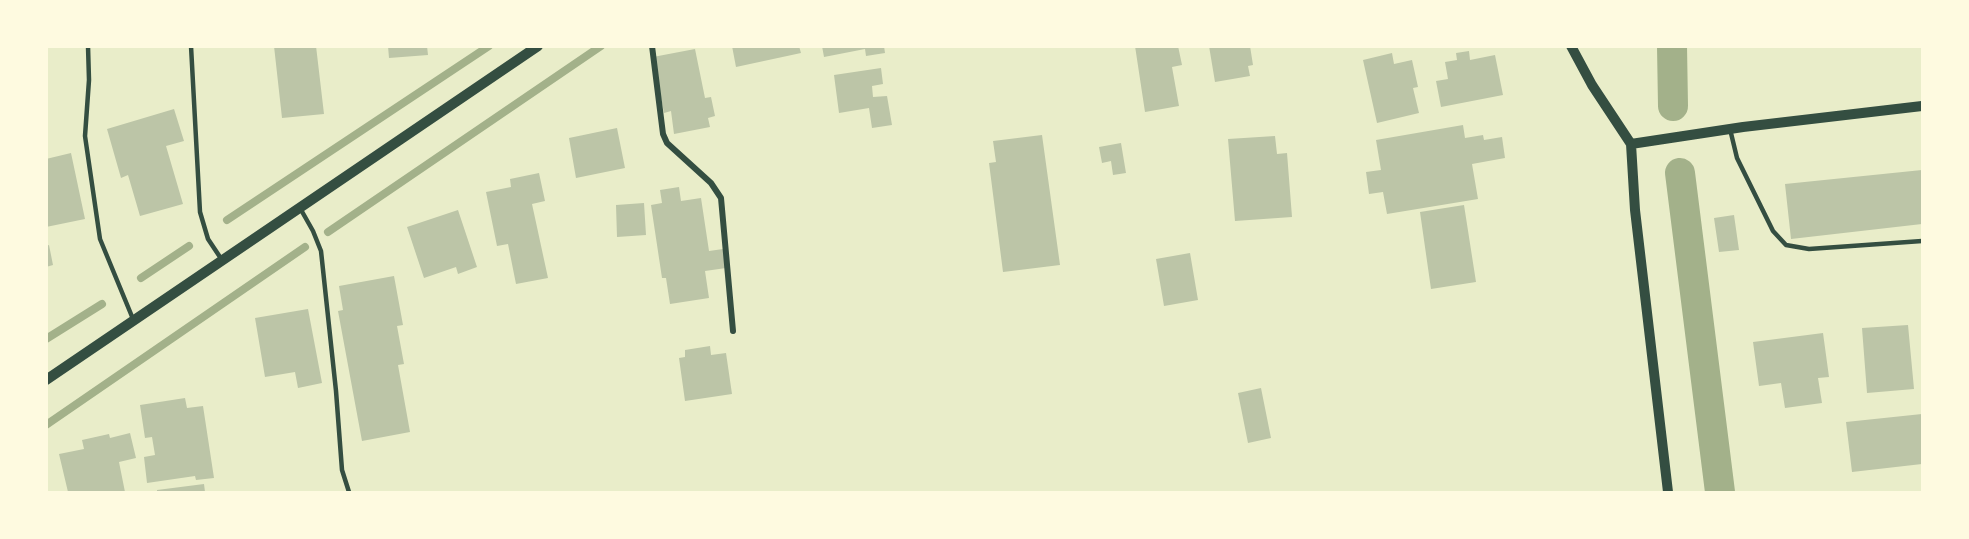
<!DOCTYPE html>
<html>
<head>
<meta charset="utf-8">
<style>
	body { margin:0 }
	#map { position:relative; width:1969px; height:539px; overflow:hidden; background:#e9edc9; font-family:Rubik,sans-serif }
	canvas { display:block }
	.frame { position:absolute; inset:0; border:48px solid #fefae0; pointer-events:none }
</style>
</head>
<body>
<div id="map">
<canvas width="1969" height="539"></canvas>
<div class="frame"></div>
</div>
<script>
const ctx = document.querySelector('canvas').getContext('2d');
ctx.lineJoin = 'round';
function poly(rows) {
  const path = new Path2D();
  for (const r of rows) {
    path.moveTo(r[0], r[1]);
    for (let i = 2; i < r.length; i += 2) path.lineTo(r[i], r[i + 1]);
  }
  return path;
}
function strokePath(path, color, width, dash) {
  ctx.strokeStyle = color;
  ctx.lineWidth = width;
  ctx.lineCap = dash ? 'butt' : 'round';
  ctx.setLineDash(dash || []);
  ctx.stroke(path);
}
function fillPath(path, color) {
  ctx.fillStyle = color;
  ctx.fill(path, 'evenodd');
}
strokePath(poly([
	[227,220,489,46],
	[328,232,601,46],
	[141,278,189,246],
	[46,339,102,304],
	[46,425,305,247]
]), '#a3b18a', 8);
strokePath(poly([
	[1672,46,1673,106],
	[1680,173,1720,492]
]), '#a3b18a', 30);
fillPath(poly([
	[274,46,316,46,324,114,282,118],
	[388,46,427,46,428,55,389,58],
	[732,46,799,46,801,53,736,67],
	[822,46,884,46,885,53,866,56,865,49,824,57],
	[1135,46,1178,46,1182,65,1172,67,1179,106,1145,112],
	[1209,46,1250,46,1253,65,1248,66,1250,76,1215,82],
	[695,49,705,98,711,97,715,116,708,118,710,127,674,134,671,111,664,113,653,57],
	[1469,51,1470,60,1495,55,1503,95,1441,107,1436,81,1448,79,1445,62,1457,60,1456,53],
	[1392,53,1394,64,1412,60,1418,87,1413,88,1419,113,1377,123,1363,60],
	[881,68,883,84,872,86,873,97,887,96,892,125,872,128,869,108,839,113,834,75],
	[174,109,184,141,166,146,183,204,140,216,128,175,121,178,107,129],
	[1463,125,1465,138,1483,135,1484,140,1502,137,1505,158,1472,164,1478,199,1387,214,1383,192,1369,194,1366,172,1381,170,1376,140],
	[617,128,625,168,576,178,569,138],
	[1042,135,1060,265,1003,272,989,163,996,162,993,141],
	[1275,136,1277,154,1287,153,1292,217,1235,221,1228,139],
	[1121,143,1126,173,1113,175,1111,161,1102,163,1099,147],
	[71,153,85,219,46,227,46,159],
	[1922,170,1922,224,1791,239,1785,184],
	[539,173,545,201,532,204,548,278,516,284,508,244,497,246,486,192,511,187,510,179],
	[679,187,681,201,701,198,709,251,723,249,726,268,705,271,709,298,670,304,666,278,662,278,651,205,662,203,660,190],
	[644,203,646,235,617,237,616,205],
	[1464,205,1476,282,1431,289,1420,212],
	[458,210,477,267,458,274,456,267,424,278,407,227],
	[1734,215,1739,250,1719,252,1714,218],
	[49,245,53,265,46,267,46,246],
	[1190,253,1198,300,1164,306,1156,259],
	[394,276,403,325,397,326,404,364,398,365,410,432,362,441,338,311,343,310,339,286],
	[308,309,322,383,298,388,295,372,265,377,255,318],
	[1908,325,1914,389,1867,393,1862,328],
	[1823,333,1829,377,1818,378,1822,403,1785,408,1781,383,1759,386,1753,342],
	[710,346,711,355,726,353,732,394,685,401,679,358,685,357,685,350],
	[1261,388,1271,438,1248,443,1238,393],
	[185,398,187,408,203,406,214,478,196,480,195,476,147,483,144,457,155,455,152,437,145,438,140,405],
	[1922,414,1922,464,1852,472,1846,422],
	[130,433,136,458,119,462,125,492,68,492,59,454,84,449,82,440,109,434,110,438],
	[204,484,205,492,157,492,157,490]
]), '#bcc5a7');
strokePath(poly([
	[88,46,89,80,85,136,100,239,133,319],
	[191,46,200,212,208,239,222,260],
	[1730,129,1737,158,1773,231,1786,245,1809,249,1922,241],
	[300,208,313,231,321,251,336,391,342,470,349,492]
]), '#344e41', 4.5);
strokePath(poly([
	[652,46,663,134,667,143,711,183,721,198,733,331]
]), '#344e41', 6);
strokePath(poly([
	[1571,46,1592,85,1631,144,1635,210,1668,492],
	[1631,144,1743,127,1922,106],
	[46,380,538,46]
]), '#344e41', 10);
</script>
</body>
</html>
